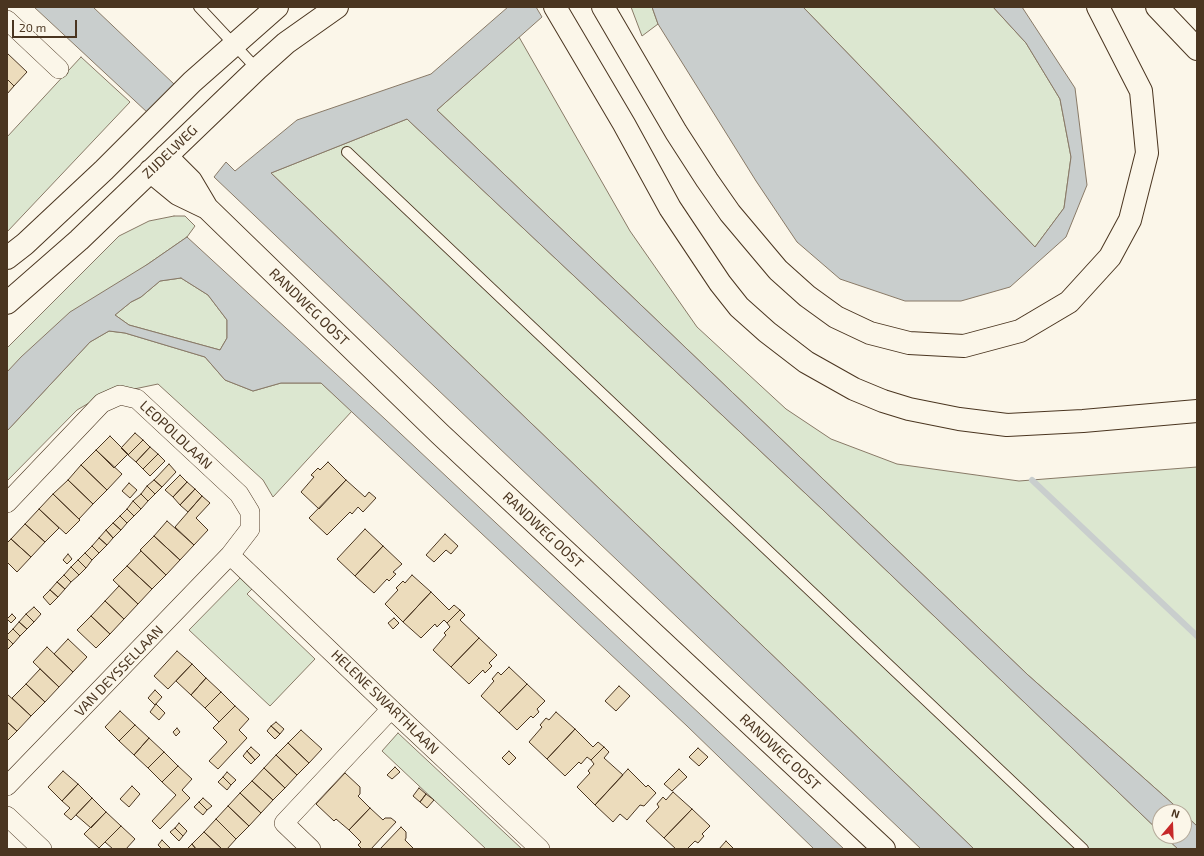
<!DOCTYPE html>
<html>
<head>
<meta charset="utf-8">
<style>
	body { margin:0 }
	#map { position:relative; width:1204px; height:856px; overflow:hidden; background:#fbf6e9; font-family:"Exo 2",sans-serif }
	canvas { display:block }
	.frame { position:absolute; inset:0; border:8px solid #4a3520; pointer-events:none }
	.north { position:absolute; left:1152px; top:804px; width:40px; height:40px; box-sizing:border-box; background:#fbf6e9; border:1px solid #b4a999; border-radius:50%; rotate:19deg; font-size:11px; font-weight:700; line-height:16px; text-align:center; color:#4a3520 }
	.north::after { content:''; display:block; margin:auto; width:14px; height:18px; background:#c62828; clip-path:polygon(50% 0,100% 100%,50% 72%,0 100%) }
	.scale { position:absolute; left:12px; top:20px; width:65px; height:18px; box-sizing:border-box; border:2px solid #4a3520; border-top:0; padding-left:5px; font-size:12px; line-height:14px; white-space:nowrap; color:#4a3520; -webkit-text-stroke:3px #fbf6e9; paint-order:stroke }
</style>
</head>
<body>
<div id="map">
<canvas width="1204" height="856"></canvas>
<div class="frame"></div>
<div class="north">N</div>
<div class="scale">20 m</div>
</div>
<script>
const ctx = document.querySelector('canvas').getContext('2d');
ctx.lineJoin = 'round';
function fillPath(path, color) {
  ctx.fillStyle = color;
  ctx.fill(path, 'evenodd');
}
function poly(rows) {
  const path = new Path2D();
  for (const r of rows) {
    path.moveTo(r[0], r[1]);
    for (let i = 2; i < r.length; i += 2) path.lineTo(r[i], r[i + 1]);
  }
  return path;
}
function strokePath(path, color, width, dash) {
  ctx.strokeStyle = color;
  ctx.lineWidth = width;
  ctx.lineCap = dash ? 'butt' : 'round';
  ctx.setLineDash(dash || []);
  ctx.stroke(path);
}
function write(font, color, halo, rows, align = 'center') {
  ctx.font = font + ' "Exo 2",sans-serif';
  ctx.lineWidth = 3;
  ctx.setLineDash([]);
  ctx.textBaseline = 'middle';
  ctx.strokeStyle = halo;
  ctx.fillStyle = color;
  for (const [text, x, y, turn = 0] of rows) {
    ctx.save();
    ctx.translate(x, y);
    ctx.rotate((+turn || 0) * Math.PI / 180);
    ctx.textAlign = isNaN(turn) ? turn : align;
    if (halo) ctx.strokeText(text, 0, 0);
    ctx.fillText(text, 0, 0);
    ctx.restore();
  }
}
const green = poly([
	[631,7,652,7,658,24,642,36,631,7],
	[803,7,993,7,1026,43,1060,99,1071,157,1064,208,1035,247,803,7],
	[519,37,630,231,697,327,786,409,831,439,897,464,1019,481,1197,467,1197,826,1184,814,1184,812,1182,812,1028,675,437,110,519,37],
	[81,57,130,102,7,232,7,137,81,57],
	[407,119,822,509,1160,832,1160,836,1164,836,1178,849,974,849,271,173,407,119],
	[174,216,185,216,195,226,187,237,148,264,7,372,7,348,119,236,149,221,174,216],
	[181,278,208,295,227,320,227,338,220,350,129,325,115,315,131,302,141,297,160,281,181,278],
	[109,331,125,333,205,357,225,380,253,391,281,383,321,383,352,411,273,497,263,480,158,384,101,396,77,410,7,481,7,431,90,342,109,331],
	[241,577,253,588,247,594,315,659,270,706,189,630,241,577],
	[398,733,522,849,486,849,382,751,398,733]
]);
fillPath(green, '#dce7d0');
strokePath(green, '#887966', 1);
const water = poly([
	[34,7,93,7,175,85,148,113,34,7],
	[508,7,536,7,542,17,437,110,1028,675,1182,812,1160,812,1160,832,822,509,407,119,271,173,974,849,921,849,214,177,226,162,235,171,297,120,431,74,508,7],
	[652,7,803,7,1035,247,1064,208,1071,157,1060,99,1026,43,993,7,1022,7,1075,88,1087,185,1066,237,1010,287,961,301,905,301,840,279,797,242,756,181,658,24,652,7],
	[187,237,385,419,844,849,814,849,687,726,321,383,281,383,253,391,225,380,205,357,125,333,109,331,90,342,7,431,7,372,21,357,70,312,148,264,187,237],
	[181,278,208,295,227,320,227,338,220,350,129,325,115,315,131,302,141,297,160,281,181,278],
	[1184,814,1197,826,1197,849,1178,849,1164,836,1184,836,1184,814]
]);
fillPath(water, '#c9cecd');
strokePath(water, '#887966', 1);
strokePath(poly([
	[1032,480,1197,636]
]), '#c9cecd', 6);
const building = poly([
	[7,53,27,72,14,86,7,79,7,53],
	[7,79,14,86,7,94,7,79],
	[135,433,143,440,128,455,121,448,135,433],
	[110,436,128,454,114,468,96,450,110,436],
	[143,440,150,447,136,462,128,455,143,440],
	[150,447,158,454,143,469,136,462,150,447],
	[96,450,122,474,107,490,81,465,96,450],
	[158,454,165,461,150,476,143,469,158,454],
	[328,462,346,480,319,509,301,492,314,477,311,475,318,468,320,470,328,462],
	[169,464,176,472,162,487,154,480,169,464],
	[81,465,107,490,93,504,68,480,81,465],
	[180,475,187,482,173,497,165,490,180,475],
	[68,480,93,504,79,519,53,494,68,480],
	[154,480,162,487,155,494,147,486,154,480],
	[346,480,365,497,369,492,376,498,363,512,358,507,352,514,350,512,327,535,309,518,346,480],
	[187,482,195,489,180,505,173,497,187,482],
	[129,483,137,490,130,498,122,491,129,483],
	[147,486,155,494,148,501,141,494,147,486],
	[195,489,202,496,188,512,180,505,195,489],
	[53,494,80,520,66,534,39,509,53,494],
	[141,494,148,501,141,509,133,501,141,494],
	[202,496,210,503,196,518,208,530,194,545,175,527,202,496],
	[133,501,141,509,134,516,127,509,133,501],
	[39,509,59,528,45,542,25,524,39,509],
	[127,509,134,516,127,523,120,516,127,509],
	[120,516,127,523,121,530,113,523,120,516],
	[167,521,194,545,180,560,154,536,167,521],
	[113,523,121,530,113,538,106,530,113,523],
	[25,524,45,542,31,557,11,539,25,524],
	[365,529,383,546,355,576,337,559,365,529],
	[106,530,113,538,107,545,99,538,106,530],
	[445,534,458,546,451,554,446,550,434,562,426,555,445,534],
	[154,536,180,560,166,575,140,550,154,536],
	[99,538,107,545,99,553,92,546,99,538],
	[11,539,31,557,17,572,7,562,7,543,11,539],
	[92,546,99,553,92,560,85,553,92,546],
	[383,546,402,564,393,572,396,574,389,581,387,579,374,593,355,576,383,546],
	[141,551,166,575,152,589,127,566,141,551],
	[85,553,92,560,86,568,78,560,85,553],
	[68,554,72,559,67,564,63,560,68,554],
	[78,560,86,568,79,575,71,567,78,560],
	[127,566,152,589,138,604,113,580,127,566],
	[71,567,79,575,71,582,64,575,71,567],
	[64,575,71,582,65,589,57,582,64,575],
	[412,575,431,592,403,622,385,604,398,590,396,588,403,581,405,583,412,575],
	[57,582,65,589,58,597,50,590,57,582],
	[119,586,138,604,124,619,105,601,119,586],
	[50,590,58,597,50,605,43,597,50,590],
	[431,592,449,610,454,605,460,610,447,623,444,620,437,627,435,624,421,638,403,622,431,592],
	[105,601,124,619,110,634,91,616,105,601],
	[34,607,41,614,34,622,26,614,34,607],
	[460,610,465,615,460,620,479,638,451,667,433,650,446,635,444,633,450,627,447,623,460,610],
	[12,614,16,618,11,623,7,619,12,614],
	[26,614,34,622,27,629,19,622,26,614],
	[91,616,110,634,96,648,77,630,91,616],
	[394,618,399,623,393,629,388,623,394,618],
	[19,622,27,629,20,636,13,629,19,622],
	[13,629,20,636,13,644,7,638,7,635,13,629],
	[7,638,13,644,7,650,7,638],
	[479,638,497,655,489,663,492,666,485,673,483,670,469,684,451,667,479,638],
	[68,639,87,657,73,672,54,654,68,639],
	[47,647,73,672,59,687,33,662,47,647],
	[177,651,192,664,168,689,154,676,177,651],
	[192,664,206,678,191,695,176,681,192,664],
	[509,667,527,684,499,713,481,696,494,681,492,679,498,672,501,675,509,667],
	[40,669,59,687,45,702,26,684,40,669],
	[206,678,221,692,205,708,191,695,206,678],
	[26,684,45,702,31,716,12,698,26,684],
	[527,684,545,701,537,709,539,712,533,718,531,716,517,730,499,713,527,684],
	[619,686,630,696,616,711,605,701,619,686],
	[155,690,162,697,155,705,148,698,155,690],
	[221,692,235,706,219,722,205,708,221,692],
	[7,694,31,716,17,731,7,722,7,694],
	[156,704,165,713,159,720,150,712,156,704],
	[235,706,249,719,239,730,247,738,218,769,209,761,227,742,213,728,235,706],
	[120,711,135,725,119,741,105,727,120,711],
	[556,712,575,729,547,759,529,742,542,727,540,725,546,718,549,720,556,712],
	[7,722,17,731,7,741,7,722],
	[276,722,284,729,280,734,271,726,276,722],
	[135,725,149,738,134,755,119,741,135,725],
	[271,726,280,734,275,739,267,731,271,726],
	[177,728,180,732,176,736,173,732,177,728],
	[575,729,593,747,598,742,604,747,591,760,587,757,581,764,579,762,565,776,547,759,575,729],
	[301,730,322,749,309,763,288,743,301,730],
	[149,738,164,752,148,768,134,755,149,738],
	[288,743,309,763,297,775,276,755,288,743],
	[251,747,260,755,255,760,247,751,251,747],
	[604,747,609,752,604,758,623,775,595,805,577,787,590,773,588,771,594,764,591,760,604,747],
	[698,748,708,757,699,766,689,757,698,748],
	[247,751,255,760,251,764,243,756,247,751],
	[509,751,516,758,509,765,502,758,509,751],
	[164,752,178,766,162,782,148,768,164,752],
	[276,755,297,775,285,788,264,768,276,755],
	[178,766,192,779,182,790,190,798,160,829,152,821,176,795,162,782,178,766],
	[395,767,400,772,392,779,387,775,395,767],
	[264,768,285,788,273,800,252,781,264,768],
	[628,769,646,787,648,785,656,793,644,806,640,805,627,820,620,814,613,822,595,805,628,769],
	[679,769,687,777,672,791,664,784,679,769],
	[63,771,78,784,62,801,48,787,63,771],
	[227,772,236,780,231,785,223,777,227,772],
	[345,773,360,787,360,794,358,796,370,808,349,830,336,819,334,821,316,804,345,773],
	[223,777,231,785,227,790,218,782,223,777],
	[252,781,273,800,261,813,240,793,252,781],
	[78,784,92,798,71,820,64,814,70,808,62,801,78,784],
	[132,786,140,794,129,807,120,799,132,786],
	[419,788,426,794,420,802,413,796,419,788],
	[673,792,692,809,664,838,646,821,659,807,657,804,663,797,666,800,673,792],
	[240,793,261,813,249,826,228,806,240,793],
	[426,794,434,800,427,808,420,802,426,794],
	[92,798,106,812,91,828,76,815,92,798],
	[203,798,212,806,207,810,199,802,203,798],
	[199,802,207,810,203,815,194,807,199,802],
	[228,806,249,826,236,839,216,819,228,806],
	[370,808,383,820,385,818,391,818,396,822,371,849,362,849,358,845,361,842,349,830,370,808],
	[692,809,710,826,702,834,704,836,698,843,695,841,687,849,676,849,664,838,692,809],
	[106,812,121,826,99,848,84,834,106,812],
	[216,819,236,839,227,849,222,849,204,832,216,819],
	[179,823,187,831,183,836,175,828,179,823],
	[121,826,135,839,126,849,113,849,105,842,121,826],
	[401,827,406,832,406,838,405,840,414,849,380,849,401,827],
	[175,828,183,836,179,841,170,832,175,828],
	[204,832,222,849,196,849,192,844,204,832],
	[162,840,171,849,162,849,158,845,162,840],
	[726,841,734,849,719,849,726,841],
	[192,844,196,849,187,849,192,844]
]);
fillPath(building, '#ecdcbc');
strokePath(building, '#4a3520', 1);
const lane = poly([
	[199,7,257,69],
	[347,152,1083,849]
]);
const street = poly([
	[7,20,59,69],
	[7,503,102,403,120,395,137,399,239,494,250,512,250,529,230,555,7,786],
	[230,555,391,709,540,849],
	[7,816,42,849],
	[311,849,284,823,391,709]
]);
const secondary = poly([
	[166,156,191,181,207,208,440,434,884,849],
	[150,171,178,194,207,208],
	[7,258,25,244,104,170,192,82,277,7],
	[7,303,79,240,257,69,286,43,337,7]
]);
const highway = poly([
	[555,7,624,124,670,208,720,283,739,307,767,332,806,362,854,389,883,401,909,409,959,419,1007,425,1083,421,1197,411],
	[603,7,676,132,707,180,730,213,778,270,807,296,836,317,870,333,909,343,964,346,1020,331,1069,302,1110,257,1130,220,1147,153,1141,91,1098,7],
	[1157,7,1197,49]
]);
strokePath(lane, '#4a3520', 12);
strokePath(street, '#4a3520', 20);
strokePath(secondary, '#4a3520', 24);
strokePath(highway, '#4a3520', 24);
strokePath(lane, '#fbf6e9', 10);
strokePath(street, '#fbf6e9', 19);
strokePath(secondary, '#fbf6e9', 22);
strokePath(highway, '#fbf6e9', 22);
write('14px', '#4a3520', '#fbf6e9', [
	["ZIJDELWEG",170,152,-44],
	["RANDWEG OOST",309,307,44],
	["LEOPOLDLAAN",176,435,43],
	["RANDWEG OOST",543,530,43],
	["VAN DEYSSELLAAN",119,671,-46],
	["HELENE SWARTHLAAN",385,702,44],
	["RANDWEG OOST",780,752,43]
]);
</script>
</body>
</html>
